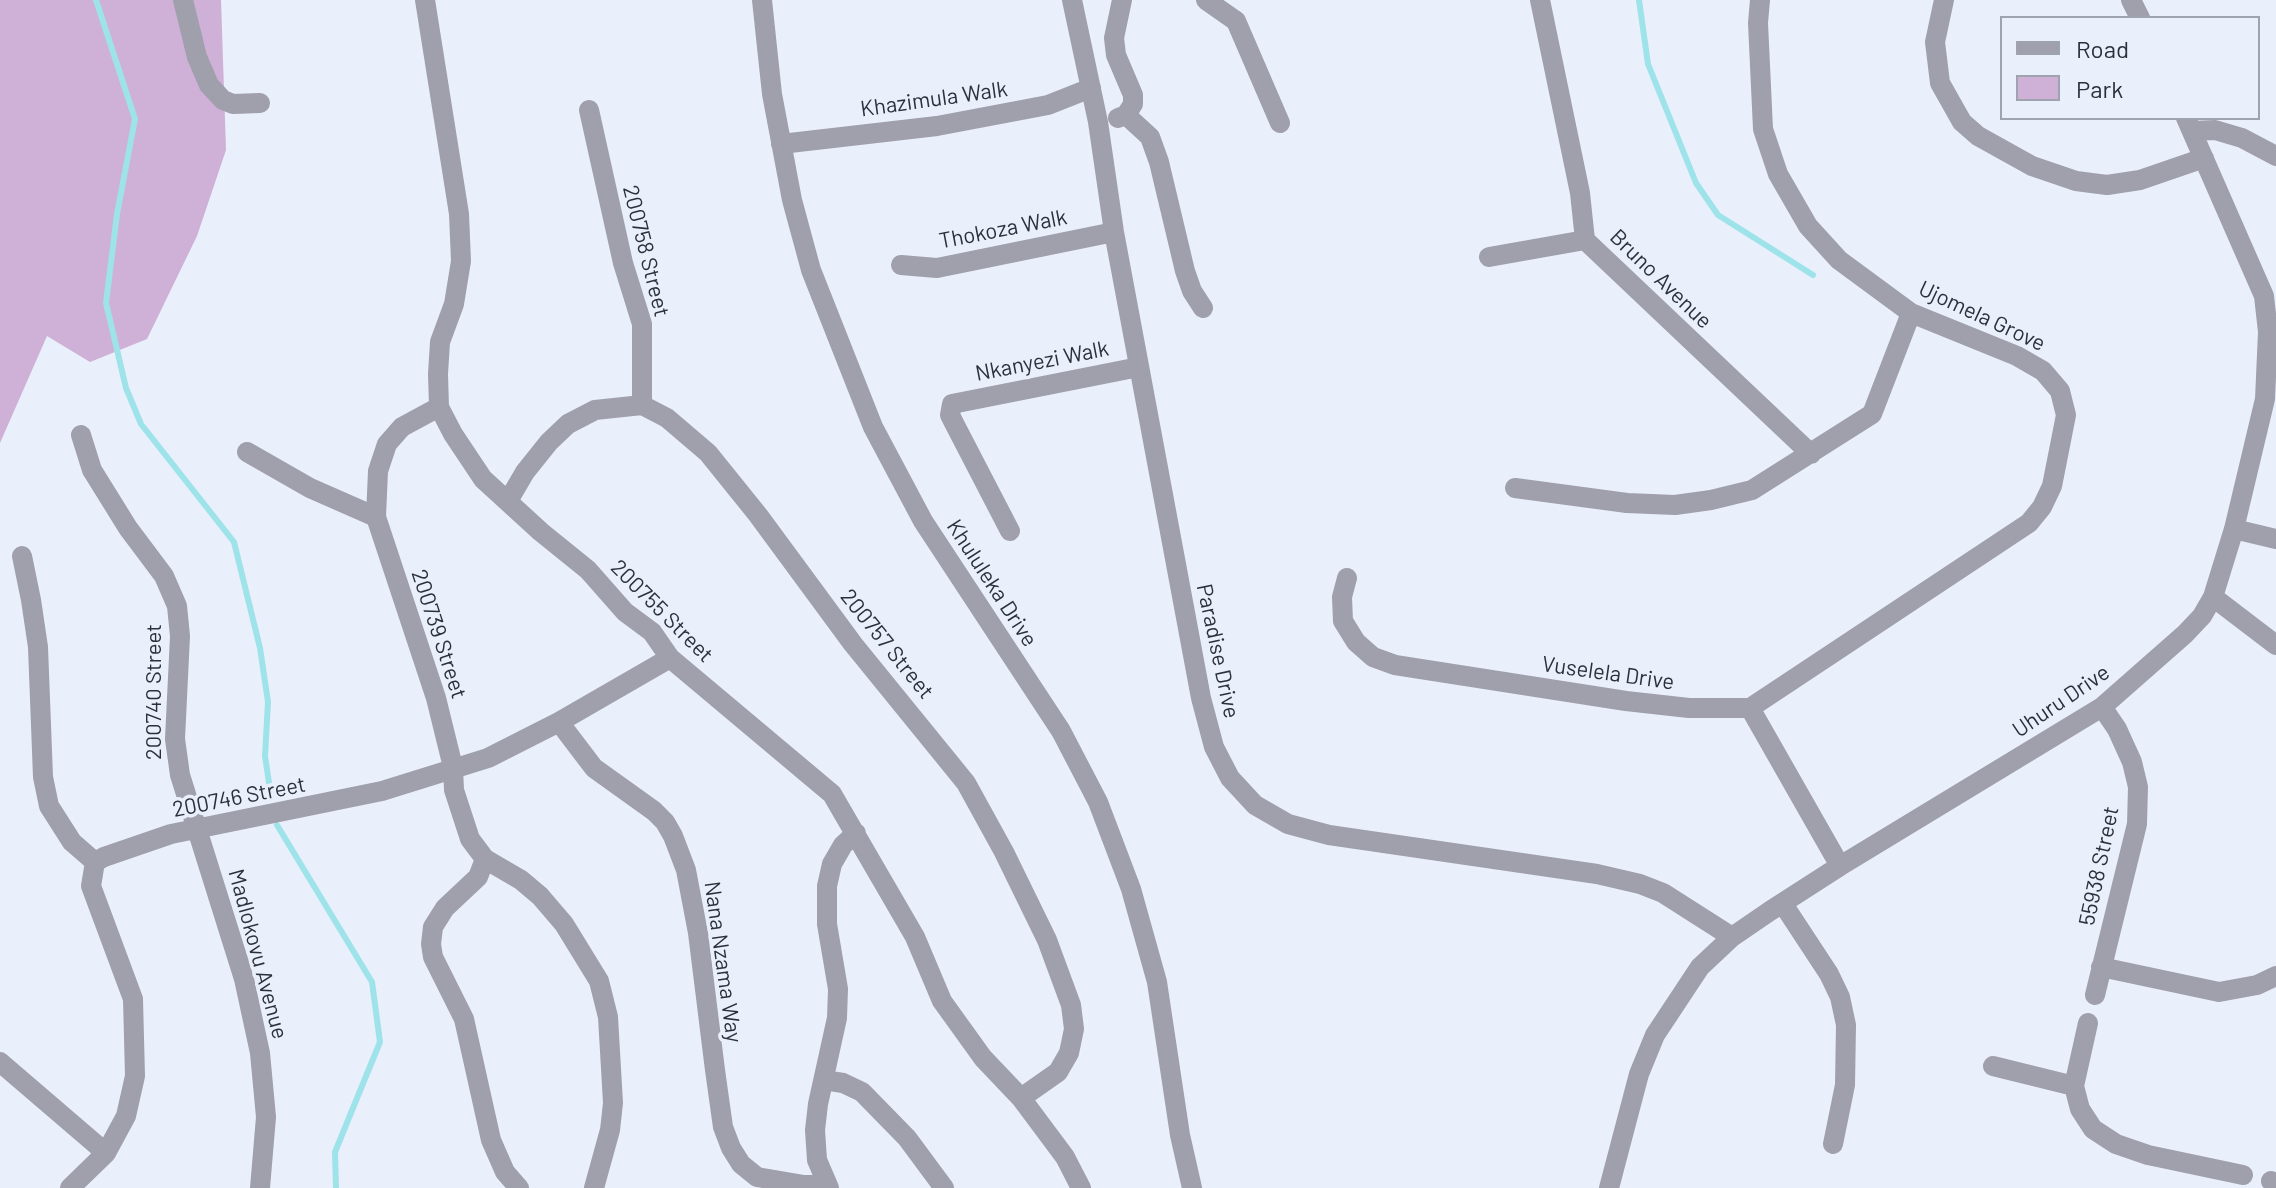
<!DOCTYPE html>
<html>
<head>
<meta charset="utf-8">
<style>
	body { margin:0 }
	#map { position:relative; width:2276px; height:1188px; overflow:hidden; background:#e9f0fb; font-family:Barlow,sans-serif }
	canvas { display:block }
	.legend { position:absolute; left:2000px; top:16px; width:260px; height:104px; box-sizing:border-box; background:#e9f0fb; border:2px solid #9da4af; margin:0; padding:10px 14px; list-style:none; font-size:24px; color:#2b313c }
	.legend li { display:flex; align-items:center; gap:16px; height:40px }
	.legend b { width:40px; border:2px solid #9da4af }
</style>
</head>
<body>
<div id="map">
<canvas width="2276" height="1188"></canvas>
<ul class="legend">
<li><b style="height:10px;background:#a09fac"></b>Road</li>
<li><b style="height:22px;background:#cfb0d6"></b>Park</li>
</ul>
</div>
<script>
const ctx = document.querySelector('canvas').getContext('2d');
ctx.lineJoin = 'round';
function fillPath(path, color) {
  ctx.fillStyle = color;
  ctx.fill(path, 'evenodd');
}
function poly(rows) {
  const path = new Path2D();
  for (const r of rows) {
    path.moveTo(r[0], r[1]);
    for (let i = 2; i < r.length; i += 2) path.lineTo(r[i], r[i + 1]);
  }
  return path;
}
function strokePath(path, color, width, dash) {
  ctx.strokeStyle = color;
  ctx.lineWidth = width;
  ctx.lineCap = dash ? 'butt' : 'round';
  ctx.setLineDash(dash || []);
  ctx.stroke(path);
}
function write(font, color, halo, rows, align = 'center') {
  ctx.font = font + ' Barlow,sans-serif';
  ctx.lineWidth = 7;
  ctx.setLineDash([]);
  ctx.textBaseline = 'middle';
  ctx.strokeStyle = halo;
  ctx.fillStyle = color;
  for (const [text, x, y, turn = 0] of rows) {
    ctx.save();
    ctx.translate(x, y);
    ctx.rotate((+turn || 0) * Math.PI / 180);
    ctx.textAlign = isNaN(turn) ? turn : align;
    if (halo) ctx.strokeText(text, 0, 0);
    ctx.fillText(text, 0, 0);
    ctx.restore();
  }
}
fillPath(poly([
	[0,0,221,0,226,150,197,236,147,339,90,362,47,336,0,443]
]), '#cfb0d6');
strokePath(poly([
	[96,0,135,119,117,214,106,303,126,388,141,424,234,542,260,648,268,702,265,756,271,796],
	[1639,0,1648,64,1696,183,1718,215,1813,275],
	[277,825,372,982,380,1042,335,1152,336,1188]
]), '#9ee3e9', 6);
strokePath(poly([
	[183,0,197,57,209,85,223,100,233,104,260,103],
	[425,0,459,214,461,261,454,304,440,342,438,374,439,407,453,434,483,479,541,532,588,570,625,612,652,632,670,658,832,794,915,937,942,1001,983,1058,1021,1098,1065,1157,1081,1188],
	[762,0,772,94,792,200,811,270,873,427,923,521,1061,731,1098,802,1131,889,1157,982,1180,1135,1192,1188],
	[1072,0,1098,122,1114,232,1201,698,1214,747,1230,778,1255,805,1288,824,1329,835,1597,874,1640,884,1663,893,1732,937],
	[1206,0,1236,21,1280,123],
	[1540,0,1580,193,1585,240,1811,454],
	[1944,0,1935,42,1940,83,1962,122,1978,136,2032,166,2076,181,2107,185,2140,180,2204,158],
	[2131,0,2140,18],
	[589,110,623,263,642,324,642,405],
	[1126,115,1150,137,1159,162,1185,271,1192,291,1203,308],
	[1118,118,1126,115,1133,104,1133,95,1116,55,1114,38,1122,0],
	[2192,131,2215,130,2242,138,2276,156],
	[781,144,937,126,1048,105,1091,88],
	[1489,257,1585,240],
	[901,265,937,268,1114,232],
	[439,407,402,427,387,444,378,471,376,517,436,698,453,767,454,790,470,839,485,859,521,880,540,896,564,924,599,981,608,1017,613,1103,610,1130,594,1188],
	[81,435,92,470,128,528,164,576,177,606,180,636,175,739,180,775,244,979,260,1053,266,1117,260,1188],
	[247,452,310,488,376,517],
	[1515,488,1627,503,1675,505,1711,500,1752,490,1872,414,1911,313],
	[508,501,525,472,549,442,568,424,595,410,642,405,667,418,708,453,758,515,853,644,966,783,1004,852,1047,940,1071,1005,1074,1029,1069,1053,1058,1072,1021,1098],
	[2234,529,2276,539],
	[1010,531,954,423,950,415,952,404,1139,367],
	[22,556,31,600,38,647,43,777,49,806,72,842,95,862],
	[1347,578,1342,597,1343,621,1356,642,1373,657,1395,665,1626,701,1689,708,1750,708,1840,866],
	[2213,597,2276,645],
	[1750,708,2029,523,2042,507,2052,486,2066,415,2060,391,2043,371,2017,356,1911,313,1839,260,1808,226,1778,174,1763,129,1758,23,1760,0],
	[559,722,594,768,654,811,665,822,673,836,686,870,698,933,715,1070,723,1127,731,1148,741,1164,757,1177,804,1185,827,1185],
	[485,859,478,877,445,908,433,927,431,944,433,957,464,1019,491,1140,505,1172,519,1188],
	[1783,904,1829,974,1840,997,1846,1025,1845,1085,1833,1144],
	[2101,967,2219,992,2257,985,2276,976],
	[2095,995,2137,824,2138,787,2132,762,2117,729,2102,707],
	[2088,1023,2074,1086,2080,1109,2093,1129,2116,1144,2148,1155,2243,1175],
	[0,1062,106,1153],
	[1993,1066,2074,1086],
	[824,1080,843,1083,862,1092,907,1138,944,1188],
	[2271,1181,2276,1183],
	[70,1188,106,1153,126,1116,135,1076,133,999,91,886,95,862,104,857,171,834,382,791,488,758,559,722,670,658],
	[829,1188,817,1160,815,1130,818,1104,837,1018,838,989,827,924,827,886,832,864,843,845,856,833],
	[1609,1188,1639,1074,1655,1035,1700,967,1732,937,1770,911,1840,866,2102,707,2185,634,2202,616,2213,597,2234,529,2265,399,2268,332,2264,296,2186,118]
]), '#a09fac', 20);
write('22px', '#2b313c', '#e9f0fb', [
	["Khazimula Walk",934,99,-8],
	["Thokoza Walk",1003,229,-11],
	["200758 Street",646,251,76],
	["Bruno Avenue",1661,279,44],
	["Ujomela Grove",1982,316,25],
	["Nkanyezi Walk",1042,361,-11],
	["Khululeka Drive",992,583,57],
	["200755 Street",662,611,45],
	["200739 Street",439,634,72],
	["200757 Street",887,644,51],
	["Paradise Drive",1218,651,78],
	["Vuselela Drive",1608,673,8],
	["200740 Street",154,692,-90],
	["Uhuru Drive",2061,701,-34],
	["200746 Street",239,797,-11],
	["55938 Street",2099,866,-78],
	["Madlokovu Avenue",258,954,75],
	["Nana Nzama Way",723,962,82]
]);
</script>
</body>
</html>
